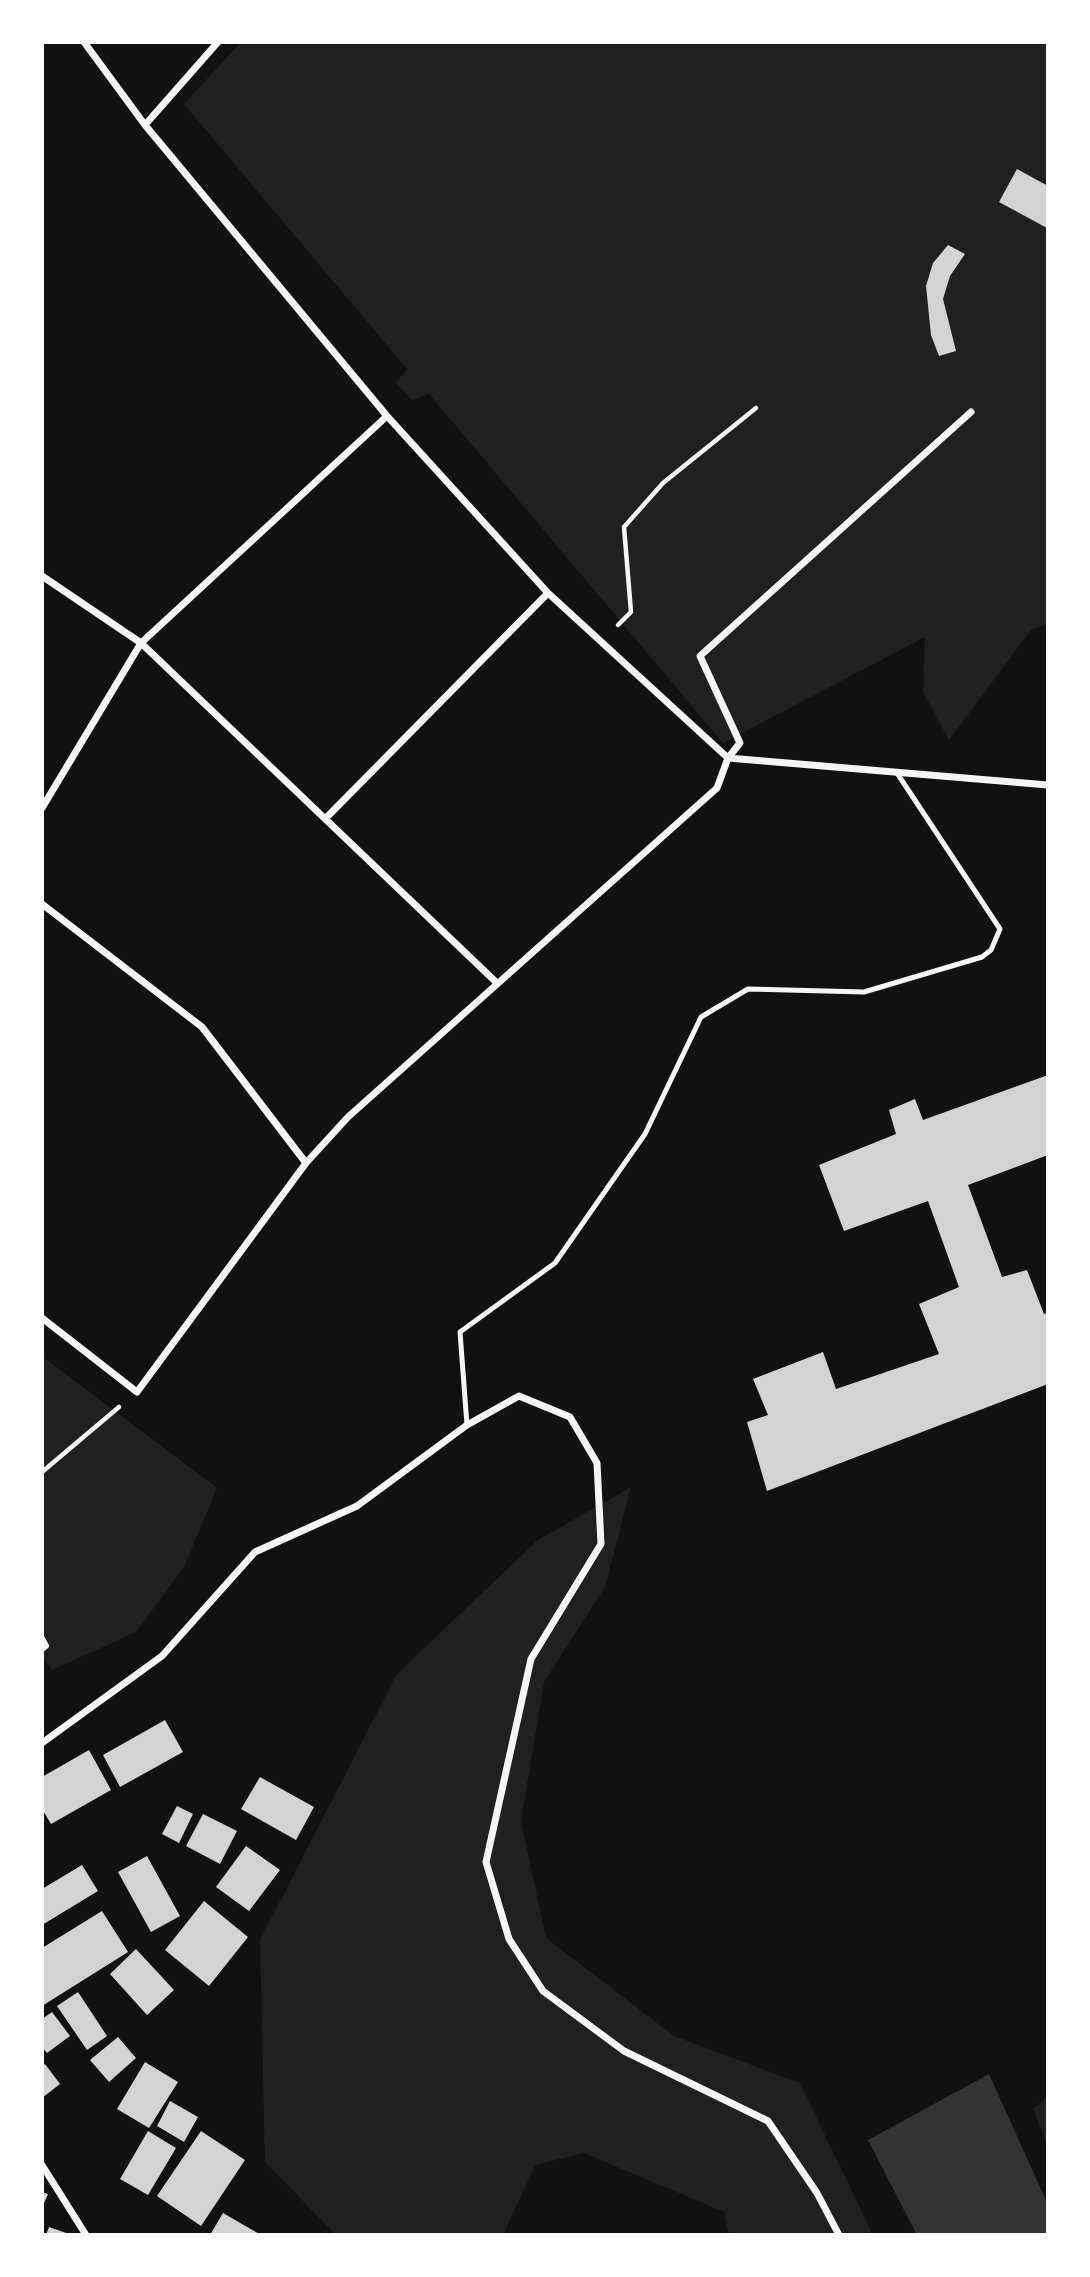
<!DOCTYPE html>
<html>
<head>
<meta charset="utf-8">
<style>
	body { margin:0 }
	#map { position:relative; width:1090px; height:2277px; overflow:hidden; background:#111; font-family:"DejaVu Sans",sans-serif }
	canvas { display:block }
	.frame { position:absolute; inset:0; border:44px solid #fff; pointer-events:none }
</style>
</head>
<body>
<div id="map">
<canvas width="1090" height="2277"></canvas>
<div class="frame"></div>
</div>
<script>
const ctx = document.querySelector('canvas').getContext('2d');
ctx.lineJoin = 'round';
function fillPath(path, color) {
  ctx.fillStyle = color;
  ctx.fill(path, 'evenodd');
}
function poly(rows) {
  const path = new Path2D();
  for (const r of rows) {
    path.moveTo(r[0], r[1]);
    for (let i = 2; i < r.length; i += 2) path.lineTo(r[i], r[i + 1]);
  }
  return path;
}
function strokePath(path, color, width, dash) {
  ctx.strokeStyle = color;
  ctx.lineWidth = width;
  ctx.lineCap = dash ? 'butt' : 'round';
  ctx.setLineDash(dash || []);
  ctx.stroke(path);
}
fillPath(poly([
	[241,42,1048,42,1048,623,1031,630,949,740,923,692,925,637,723,743,429,394,412,400,396,383,407,369,184,104],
	[42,1356,217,1488,184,1567,136,1632,52,1670,42,1656],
	[631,1487,605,1587,544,1682,521,1821,546,1938,674,2036,800,2083,873,2235,729,2235,724,2212,584,2153,535,2165,503,2235,336,2235,265,2162,260,1940,397,1674,538,1540],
	[1048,2096,1048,2146,1033,2109]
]), '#202020');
fillPath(poly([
	[989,2074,1048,2205,1048,2235,917,2235,868,2140]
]), '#333');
fillPath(poly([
	[1017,169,1048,186,1047,228,999,202],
	[948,245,965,254,950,276,943,299,956,351,939,356,931,335,926,286,933,263],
	[1048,1075,1048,1155,968,1185,1002,1277,1027,1270,1044,1314,1048,1313,1048,1384,767,1491,747,1422,768,1415,753,1379,823,1352,836,1389,939,1354,919,1304,959,1287,928,1201,844,1231,819,1165,896,1134,889,1110,915,1099,923,1120],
	[165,1720,183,1752,120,1787,103,1755],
	[89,1750,111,1790,51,1824,42,1809,42,1777],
	[260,1777,314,1807,296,1840,241,1809],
	[177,1806,193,1814,179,1843,162,1834],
	[203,1814,237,1831,220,1864,186,1846],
	[246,1846,280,1870,249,1911,216,1887],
	[147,1856,180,1916,151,1932,118,1872],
	[82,1865,98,1891,42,1925,42,1889],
	[204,1901,248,1937,209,1986,165,1950],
	[102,1911,128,1952,42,2006,42,1948],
	[136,1949,174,1990,147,2015,110,1974],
	[78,1992,107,2036,87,2050,57,2006],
	[52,2012,70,2036,47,2053,42,2047,42,2019],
	[118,2037,136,2058,109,2082,90,2060],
	[145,2062,178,2082,149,2128,117,2109],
	[45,2064,60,2084,42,2098,42,2066],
	[170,2101,198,2117,184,2142,157,2126],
	[148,2131,176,2148,148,2195,120,2179],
	[201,2131,245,2160,201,2226,157,2196],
	[42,2192,48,2194,42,2208],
	[223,2213,261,2235,210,2235],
	[49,2227,72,2235,46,2235]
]), '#d3d3d3');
strokePath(poly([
	[618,625,631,612,624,527,663,483,756,408],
	[42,1472,119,1407],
	[42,1637,47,1646,42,1650]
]), '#f5f5f5', 4.5);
strokePath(poly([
	[467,1425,460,1332,555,1263,645,1134,701,1017,748,989,864,992,982,957,991,950,1000,929,897,773]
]), '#f5f5f5', 5);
strokePath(poly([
	[84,42,145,125,387,416,548,593,728,758,1048,785],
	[145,125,218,42],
	[42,576,141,643,497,983],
	[42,808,141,643,387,416],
	[327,817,548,593],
	[42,904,202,1027,306,1163],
	[42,1318,137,1392,306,1163,348,1117,717,788,728,758,740,743,700,656,971,412],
	[42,1743,162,1656,255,1552,357,1506,467,1425,519,1396,570,1417,597,1463,601,1544,531,1659,486,1862,509,1939,543,1991,624,2051,768,2121,817,2193,839,2235],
	[42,2165,86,2235]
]), '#f5f5f5', 7);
</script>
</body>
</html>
